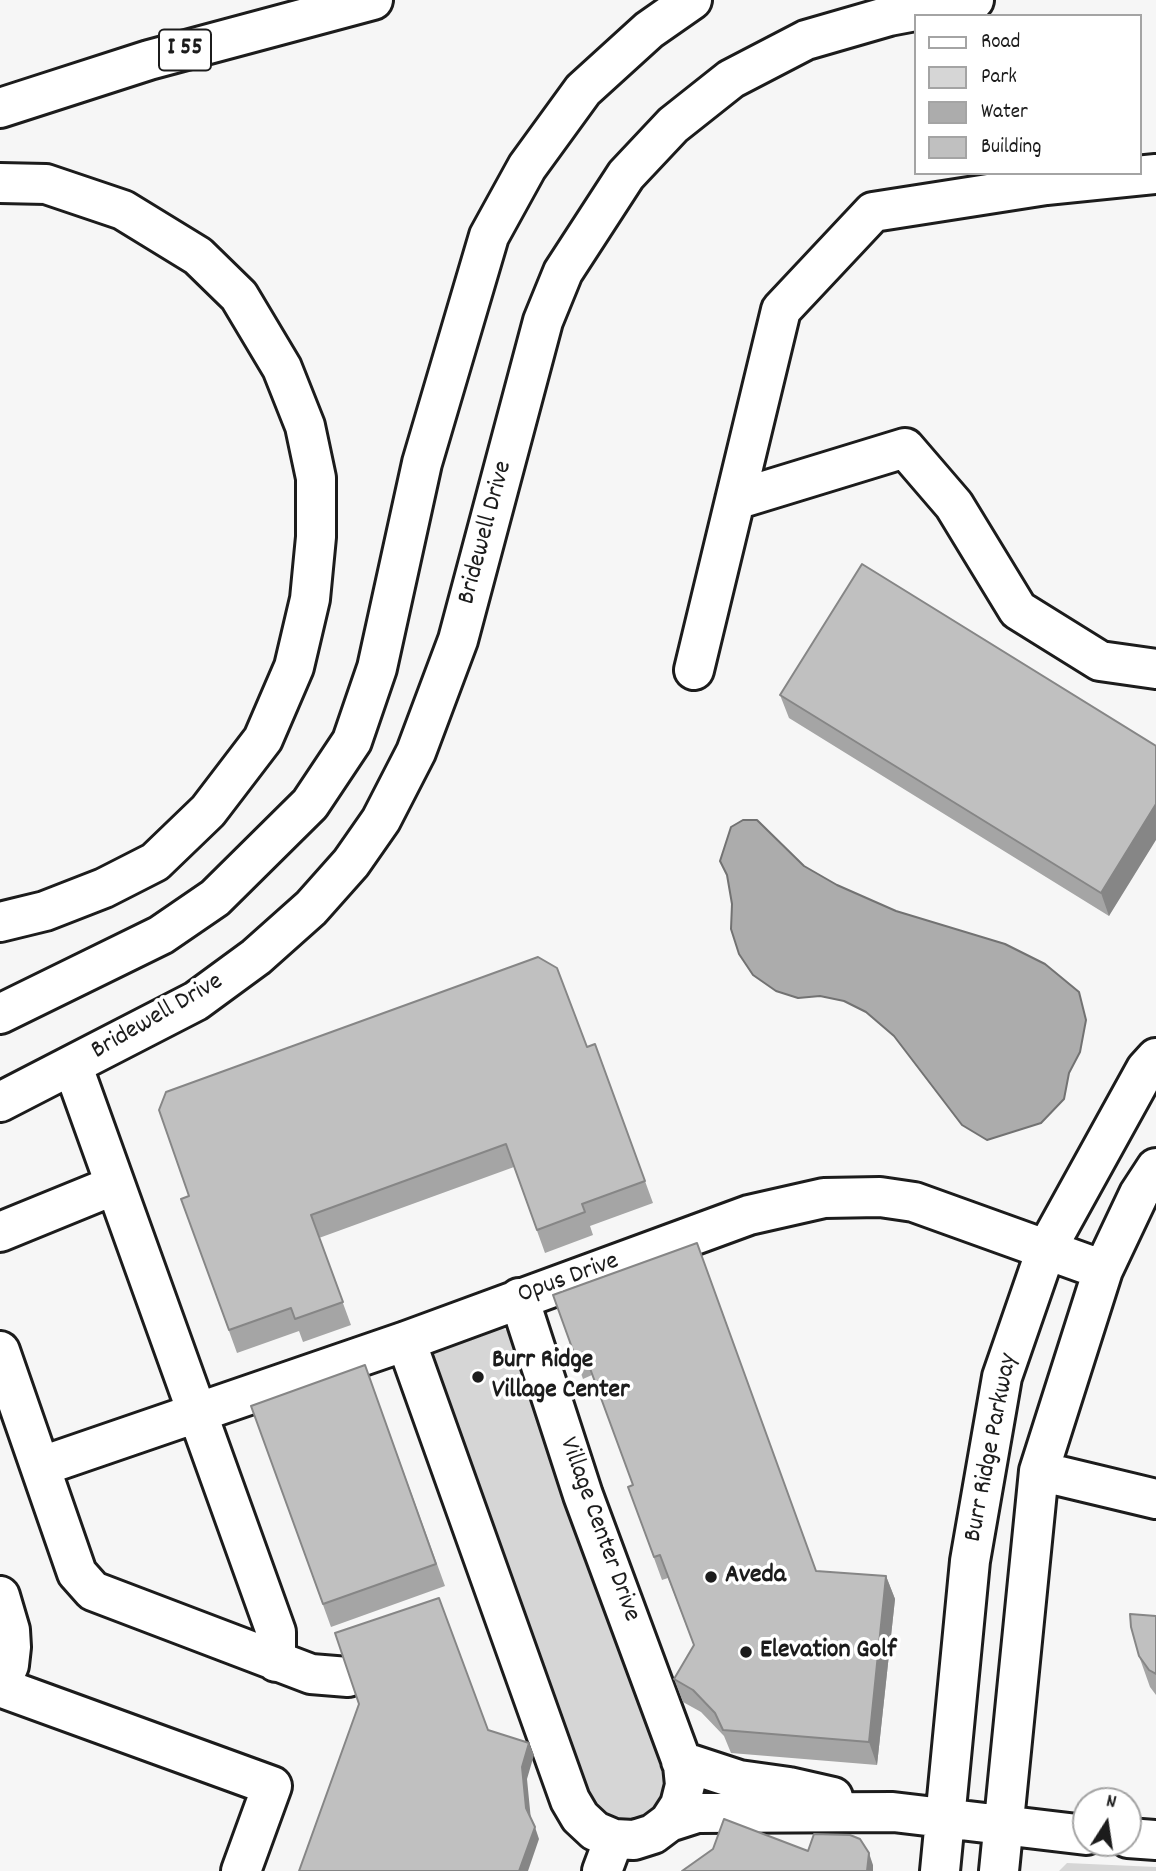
<!DOCTYPE html>
<html>
<head>
<meta charset="utf-8">
<style>
	body { margin:0 }
	#map { position:relative; width:1156px; height:1871px; overflow:hidden; background:#f6f6f6; font-family:Dekko,sans-serif }
	canvas { display:block }
	.legend { position:absolute; left:914px; top:14px; width:228px; height:161px; box-sizing:border-box; background:#fff; border:2px solid #a4a4a4; margin:0; padding:9px 12px; list-style:none; font-size:21px; color:#1c1c1c }
	.legend li { display:flex; align-items:center; gap:14px; height:35px }
	.legend b { width:35px; border:2px solid #a4a4a4 }
	.north { position:absolute; left:1072px; top:1787px; width:70px; height:70px; box-sizing:border-box; background:#fff; border:2px solid #a4a4a4; border-radius:50%; rotate:12deg; font-size:19px; font-weight:700; line-height:28px; text-align:center; color:#1c1c1c }
	.north::after { content:''; display:block; margin:auto; width:24px; height:32px; background:#1c1c1c; clip-path:polygon(50% 0,100% 100%,50% 72%,0 100%) }
</style>
</head>
<body>
<div id="map">
<canvas width="1156" height="1871"></canvas>
<ul class="legend">
<li><b style="height:9px;background:#fff"></b>Road</li>
<li><b style="height:19px;background:#d6d6d6"></b>Park</li>
<li><b style="height:19px;background:#acacac"></b>Water</li>
<li><b style="height:19px;background:#c0c0c0"></b>Building</li>
</ul>
<div class="north">N</div>
</div>
<script>
const ctx = document.querySelector('canvas').getContext('2d');
ctx.lineJoin = 'round';
function fillPath(path, color) {
  ctx.fillStyle = color;
  ctx.fill(path, 'evenodd');
}
function poly(rows) {
  const path = new Path2D();
  for (const r of rows) {
    path.moveTo(r[0], r[1]);
    for (let i = 2; i < r.length; i += 2) path.lineTo(r[i], r[i + 1]);
  }
  return path;
}
function strokePath(path, color, width, dash) {
  ctx.strokeStyle = color;
  ctx.lineWidth = width;
  ctx.lineCap = dash ? 'butt' : 'round';
  ctx.setLineDash(dash || []);
  ctx.stroke(path);
}
function write(font, color, halo, rows, align = 'center') {
  ctx.font = font + ' Dekko,sans-serif';
  ctx.lineWidth = 7;
  ctx.setLineDash([]);
  ctx.textBaseline = 'middle';
  ctx.strokeStyle = halo;
  ctx.fillStyle = color;
  for (const [text, x, y, turn = 0] of rows) {
    ctx.save();
    ctx.translate(x, y);
    ctx.rotate((+turn || 0) * Math.PI / 180);
    ctx.textAlign = isNaN(turn) ? turn : align;
    if (halo) ctx.strokeText(text, 0, 0);
    ctx.fillText(text, 0, 0);
    ctx.restore();
  }
}
fillPath(poly([
	[493,1326,513,1332,673,1793,643,1827,597,1821,430,1352],
	[1067,1863,1156,1867,1156,1871,1059,1871]
]), '#d6d6d6');
const water = poly([
	[743,820,757,820,804,866,837,885,896,911,1005,944,1045,964,1079,992,1086,1020,1080,1052,1069,1073,1064,1099,1041,1123,987,1140,962,1125,894,1036,866,1012,844,1001,820,996,798,998,776,991,753,975,739,954,731,929,732,904,727,875,720,861,731,827,743,820]
]);
fillPath(water, '#acacac');
strokePath(water, '#727272', 2);
const minor = poly([
	[735,500,905,448,954,505,1018,610,1100,661,1156,669],
	[694,670,781,310,873,212,1046,185,1156,174],
	[73,1067,276,1632,276,1662],
	[0,1102,196,1001,256,957,311,908,351,863,381,820,416,752,458,640,543,321,563,272,626,175,673,125,731,79,806,40,889,16,974,0],
	[0,1232,115,1185],
	[406,1341,570,1800,580,1817,595,1831,614,1839,634,1840,653,1834,669,1822,680,1805,685,1785,683,1765,583,1495,519,1298],
	[0,1351,77,1573,93,1591,311,1674,348,1677],
	[42,1466,406,1341,749,1215,824,1198,880,1197,914,1202,1103,1270],
	[1039,1471,1156,1499],
	[0,1596,10,1630,11,1647,9,1665,0,1686],
	[0,1687,272,1786,241,1871],
	[681,1761,739,1780,789,1787,833,1797],
	[669,1822,697,1813,893,1812,1086,1835],
	[1128,1838,1156,1840],
	[602,1871,614,1839],
	[940,1871,970,1561,1002,1377,1046,1250,1146,1069,1156,1058],
	[999,1871,1039,1471,1103,1270,1139,1194,1156,1168]
]);
const highway = poly([
	[0,108,149,60,373,0],
	[0,183,46,184,123,210,198,256,239,296,282,368,305,426,316,478,316,537,310,599,294,667,263,739,208,811,155,862,104,888,45,911,0,922],
	[0,1014,161,935,215,898,310,804,352,741,377,668,422,463,489,236,527,167,583,90,649,30,692,0]
]);
strokePath(minor, '#1c1c1c', 44);
strokePath(highway, '#1c1c1c', 44);
strokePath(minor, '#fff', 38);
strokePath(highway, '#fff', 38);
fillPath(poly([
	[780,695,1156,746,1109,916,789,718],
	[595,1044,653,1203,590,1226,593,1235,545,1253,514,1167,319,1238,351,1325,303,1342,299,1331,237,1353,181,1199],
	[553,1295,816,1571,886,1576,895,1599,877,1765,731,1753,724,1736,701,1712,683,1702,674,1679,694,1646,668,1578,662,1580,628,1487,633,1485,592,1375,583,1379],
	[365,1365,445,1586,331,1627,251,1406],
	[1156,1616,1156,1695,1150,1687,1139,1656]
]), '#a5a5a5');
fillPath(poly([
	[1156,804,1156,840,1109,916,1101,893],
	[886,1576,895,1599,877,1765,869,1742],
	[529,1743,534,1755,527,1779,531,1820,526,1808,522,1767],
	[535,1827,539,1839,528,1871,519,1871],
	[869,1853,873,1865,873,1871,867,1871]
]), '#868686');
const building = poly([
	[862,564,1156,746,1156,804,1101,893,780,695,862,564],
	[538,957,557,968,587,1047,595,1044,645,1181,582,1204,585,1212,537,1230,506,1144,311,1215,343,1302,295,1319,291,1308,229,1330,181,1199,189,1196,159,1110,166,1092,538,957],
	[697,1243,816,1571,886,1576,869,1742,723,1730,715,1713,693,1690,674,1679,694,1645,660,1555,654,1557,628,1487,633,1485,584,1352,575,1356,553,1295,697,1243],
	[365,1365,436,1564,323,1604,251,1406,365,1365],
	[439,1598,488,1730,529,1743,522,1767,526,1808,535,1827,519,1871,299,1871,359,1704,335,1633,439,1598],
	[1130,1614,1156,1616,1156,1674,1149,1670,1139,1656,1131,1627,1130,1614],
	[724,1819,808,1851,814,1834,850,1835,860,1839,869,1853,867,1871,682,1871,713,1849,724,1819]
]);
fillPath(building, '#c0c0c0');
strokePath(building, '#868686', 2);
for (const [x, y, r, color] of [
	[478,1377,7,"#1c1c1c"],
	[711,1577,7,"#1c1c1c"],
	[746,1652,7,"#1c1c1c"]
]) {
  const dot = new Path2D();
  dot.arc(x, y, r, 0, 2 * Math.PI);
  ctx.fillStyle = color;
  ctx.fill(dot);
  strokePath(dot, '#fff', 2.5);
}
for (const [x, y, w] of [
	[185,50,52]
]) {
  const box = new Path2D();
  box.roundRect(x - w / 2, y - 20.5, w, 41, 5);
  ctx.fillStyle = '#fff';
  ctx.fill(box);
  strokePath(box, '#1c1c1c', 2);
}
write('bold 24px', '#1c1c1c', null, [
	["I 55",185,50]
]);
write('26px', '#1c1c1c', '#fff', [
	["Bridewell Drive",487,533,-75],
	["Bridewell Drive",158,1018,-30],
	["Opus Drive",569,1280,-20],
	["Burr Ridge Parkway",993,1448,-79],
	["Village Center Drive",598,1530,70]
]);
write('bold 26px', '#1c1c1c', '#fff', [
	["Burr Ridge",492,1362],
	["Village Center",492,1392],
	["Aveda",725,1577],
	["Elevation Golf",760,1652]
], 'left');
</script>
</body>
</html>
